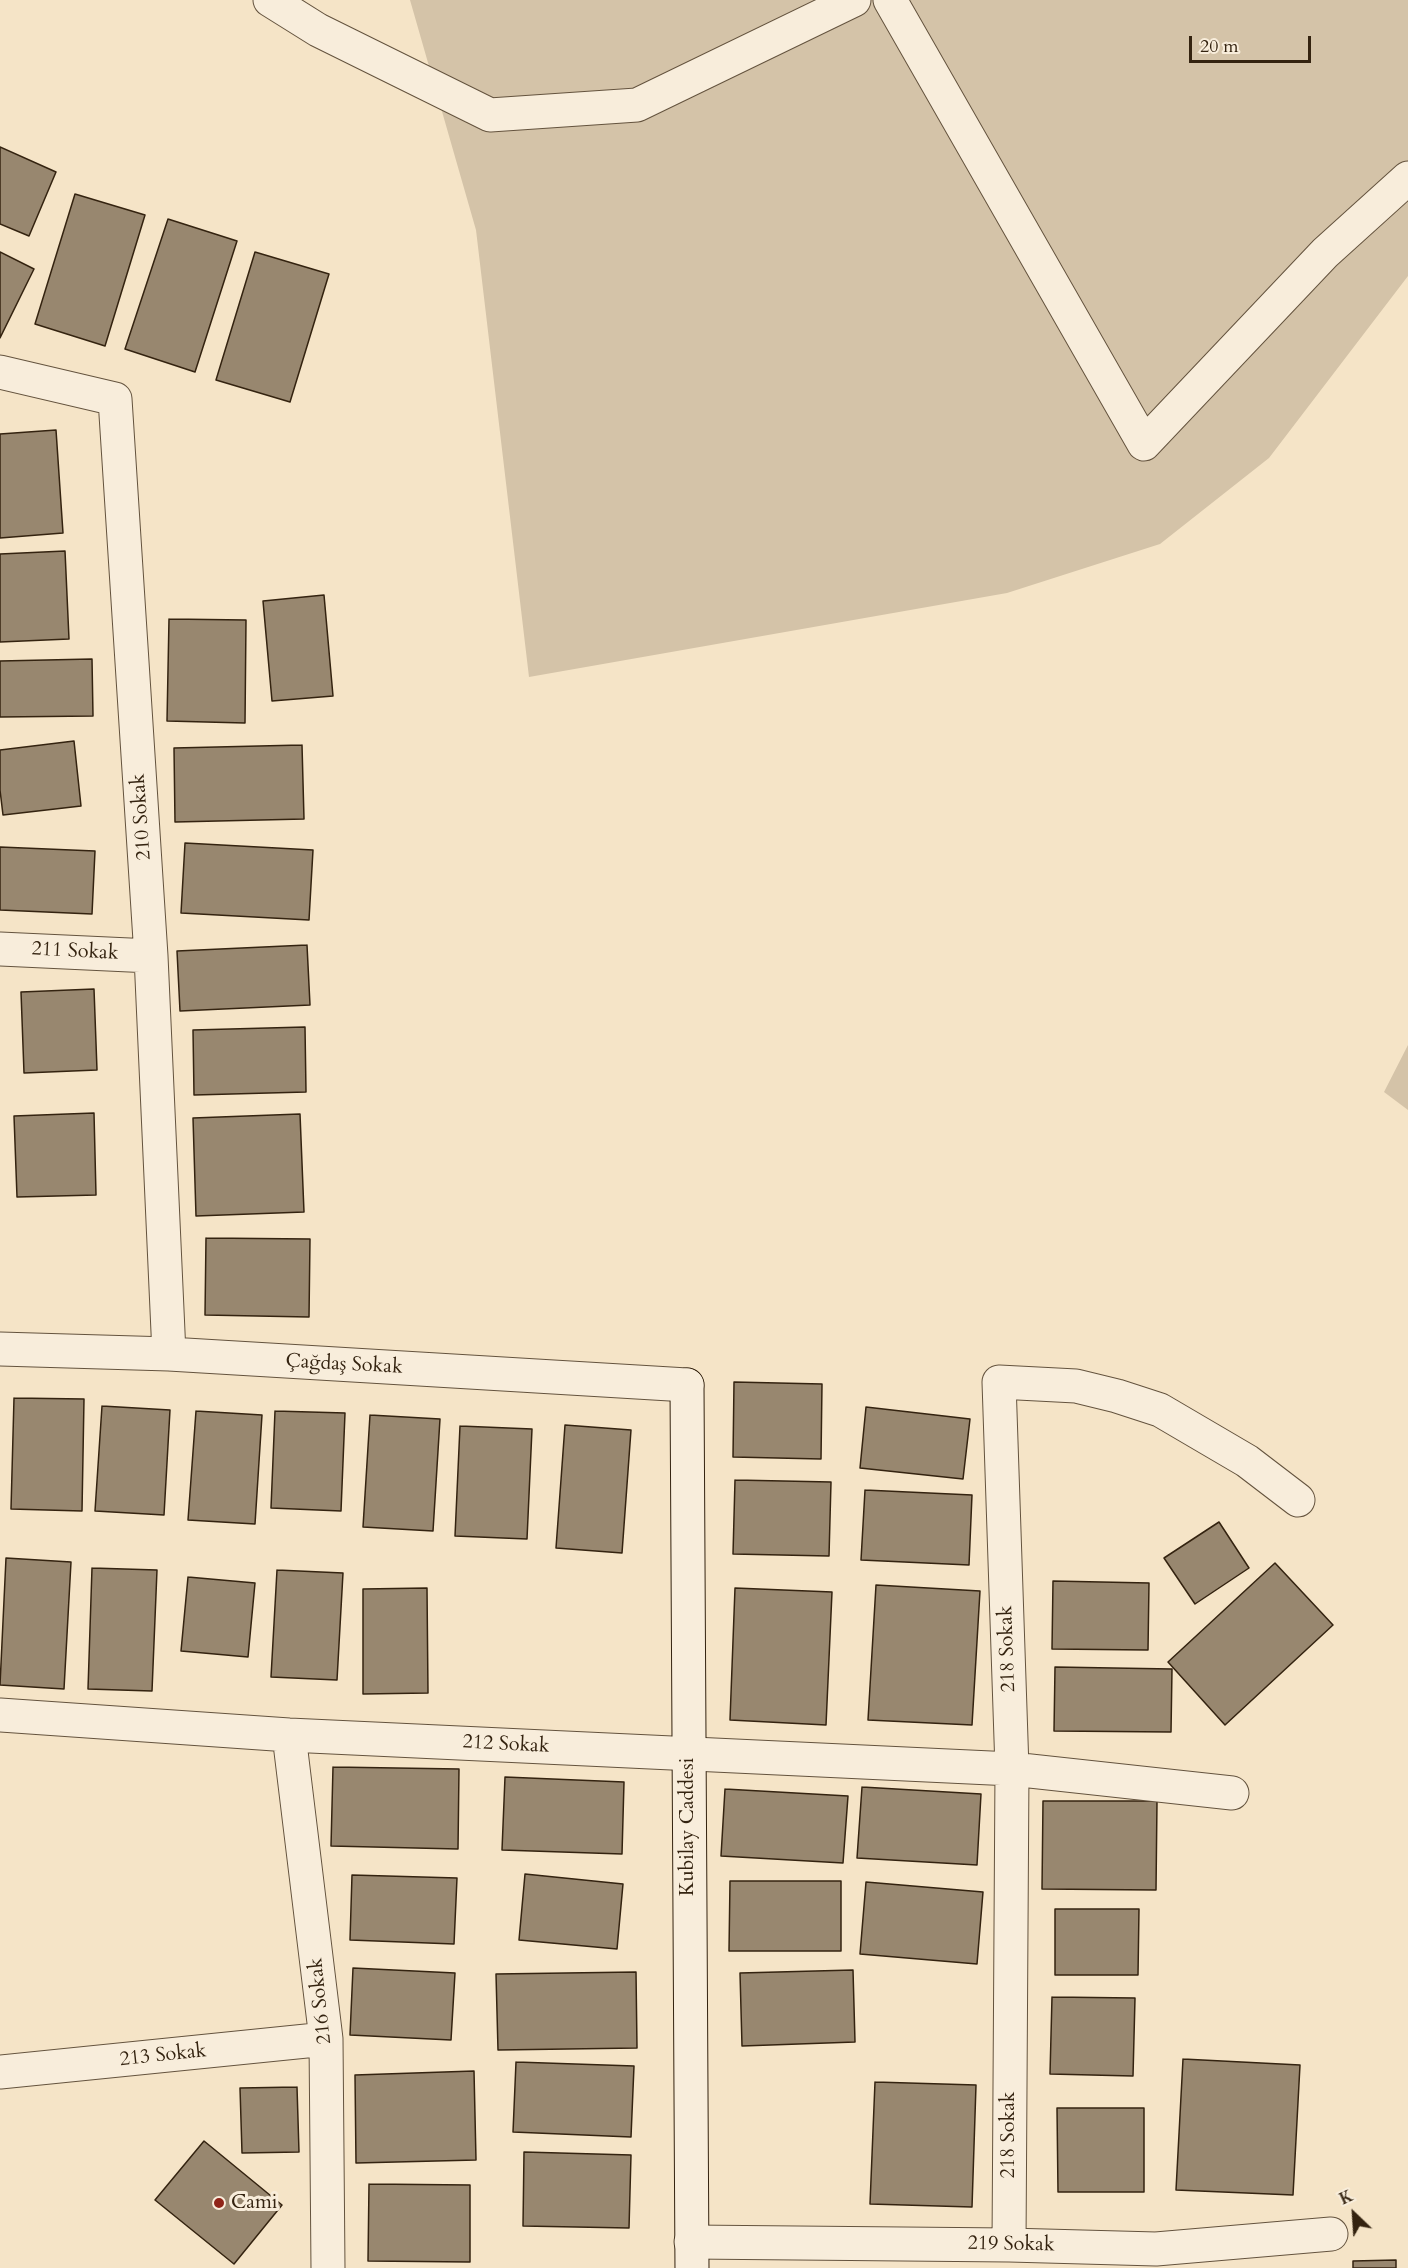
<!DOCTYPE html>
<html>
<head>
<meta charset="utf-8">
<style>
	body { margin:0 }
	#map { position:relative; width:1408px; height:2268px; overflow:hidden; background:#f5e4c7; font-family:Cardo,serif }
	canvas { display:block }
	.north { position:absolute; left:1324px; top:2184px; width:60px; height:60px; -webkit-text-stroke:4px #f8eddb; paint-order:stroke; rotate:335deg; font-size:16px; font-weight:700; line-height:24px; text-align:center; color:#342310 }
	.north::after { content:''; display:block; margin:auto; width:21px; height:27px; background:#342310; clip-path:polygon(50% 0,100% 100%,50% 72%,0 100%) }
	.scale { position:absolute; left:1189px; top:36px; width:122px; height:27px; box-sizing:border-box; border:3px solid #342310; border-top:0; padding-left:8px; font-size:18px; line-height:21px; white-space:nowrap; color:#342310; -webkit-text-stroke:4px #f8eddb; paint-order:stroke }
</style>
</head>
<body>
<div id="map">
<canvas width="1408" height="2268"></canvas>
<div class="north">K</div>
<div class="scale">20 m</div>
</div>
<script>
const ctx = document.querySelector('canvas').getContext('2d');
ctx.lineJoin = 'round';
function fillPath(path, color) {
  ctx.fillStyle = color;
  ctx.fill(path, 'evenodd');
}
function poly(rows) {
  const path = new Path2D();
  for (const r of rows) {
    path.moveTo(r[0], r[1]);
    for (let i = 2; i < r.length; i += 2) path.lineTo(r[i], r[i + 1]);
  }
  return path;
}
function strokePath(path, color, width, dash) {
  ctx.strokeStyle = color;
  ctx.lineWidth = width;
  ctx.lineCap = dash ? 'butt' : 'round';
  ctx.setLineDash(dash || []);
  ctx.stroke(path);
}
function write(font, color, halo, rows, align = 'center') {
  ctx.font = font + ' Cardo,serif';
  ctx.lineWidth = 6;
  ctx.setLineDash([]);
  ctx.textBaseline = 'middle';
  ctx.strokeStyle = halo;
  ctx.fillStyle = color;
  for (const [text, x, y, turn = 0] of rows) {
    ctx.save();
    ctx.translate(x, y);
    ctx.rotate((+turn || 0) * Math.PI / 180);
    ctx.textAlign = isNaN(turn) ? turn : align;
    if (halo) ctx.strokeText(text, 0, 0);
    ctx.fillText(text, 0, 0);
    ctx.restore();
  }
}
fillPath(poly([
	[410,0,1408,0,1408,276,1269,458,1160,544,1007,593,529,677,476,230],
	[1408,1045,1408,1110,1384,1092]
]), '#d4c3a8');
const building = poly([
	[0,147,56,172,29,236,0,224,0,147],
	[75,194,145,215,105,346,35,324,75,194],
	[168,219,237,241,195,372,125,349,168,219],
	[0,252,34,269,0,338,0,252],
	[255,252,329,274,290,402,216,380,255,252],
	[56,430,63,533,0,538,0,434,56,430],
	[65,551,69,639,0,642,0,554,65,551],
	[324,595,333,696,272,701,263,601,324,595],
	[169,619,246,620,245,723,167,721,169,619],
	[92,659,93,716,0,717,0,661,92,659],
	[74,741,81,806,3,815,0,790,0,750,74,741],
	[302,745,304,819,175,822,174,748,302,745],
	[185,843,313,850,309,920,181,913,185,843],
	[0,847,95,851,92,914,0,910,0,847],
	[307,945,310,1005,180,1011,177,951,307,945],
	[94,989,97,1070,24,1073,21,992,94,989],
	[305,1027,306,1092,194,1095,193,1030,305,1027],
	[94,1113,96,1195,17,1197,14,1116,94,1113],
	[300,1114,304,1212,196,1216,193,1118,300,1114],
	[206,1238,310,1239,309,1317,205,1315,206,1238],
	[734,1382,822,1384,821,1459,733,1457,734,1382],
	[14,1398,84,1399,82,1511,11,1509,14,1398],
	[102,1406,170,1410,164,1515,95,1511,102,1406],
	[866,1407,970,1419,963,1479,860,1468,866,1407],
	[196,1411,262,1415,255,1524,188,1520,196,1411],
	[275,1411,345,1413,341,1511,271,1508,275,1411],
	[370,1415,440,1419,433,1531,363,1527,370,1415],
	[565,1425,631,1430,622,1553,556,1548,565,1425],
	[460,1426,532,1429,527,1539,455,1536,460,1426],
	[735,1480,831,1482,829,1556,733,1554,735,1480],
	[865,1490,972,1495,969,1565,861,1560,865,1490],
	[1219,1522,1249,1568,1195,1604,1164,1558,1219,1522],
	[6,1558,71,1562,64,1689,0,1685,6,1558],
	[1275,1563,1333,1625,1225,1725,1168,1662,1275,1563],
	[92,1568,157,1570,152,1691,88,1689,92,1568],
	[277,1570,343,1573,337,1680,271,1677,277,1570],
	[188,1577,255,1583,248,1657,181,1651,188,1577],
	[1053,1581,1149,1583,1148,1650,1052,1649,1053,1581],
	[876,1585,980,1591,972,1725,868,1720,876,1585],
	[427,1588,428,1693,363,1694,363,1589,427,1588],
	[735,1588,832,1592,826,1725,730,1720,735,1588],
	[1055,1667,1172,1669,1171,1732,1054,1731,1055,1667],
	[333,1767,459,1769,458,1849,331,1846,333,1767],
	[505,1777,624,1782,622,1854,502,1850,505,1777],
	[862,1787,981,1794,977,1865,857,1858,862,1787],
	[725,1789,848,1796,843,1863,721,1856,725,1789],
	[1043,1801,1157,1801,1156,1890,1042,1889,1043,1801],
	[525,1874,623,1884,617,1949,519,1940,525,1874],
	[352,1875,457,1878,454,1944,350,1940,352,1875],
	[730,1881,841,1881,841,1951,729,1951,730,1881],
	[866,1882,983,1892,977,1964,860,1954,866,1882],
	[1055,1909,1139,1909,1138,1975,1055,1975,1055,1909],
	[353,1968,455,1973,451,2040,350,2035,353,1968],
	[853,1970,855,2042,742,2046,740,1973,853,1970],
	[636,1972,637,2048,498,2050,496,1974,636,1972],
	[1052,1997,1135,1998,1133,2076,1050,2074,1052,1997],
	[1183,2059,1300,2065,1293,2195,1176,2190,1183,2059],
	[516,2062,634,2066,631,2137,513,2132,516,2062],
	[474,2071,476,2160,356,2163,355,2075,474,2071],
	[875,2082,976,2085,972,2207,870,2204,875,2082],
	[297,2087,299,2152,242,2153,240,2088,297,2087],
	[1057,2108,1144,2108,1144,2192,1058,2192,1057,2108],
	[204,2141,282,2205,234,2264,155,2200,204,2141],
	[524,2152,631,2155,629,2228,523,2226,524,2152],
	[369,2184,470,2185,470,2262,368,2261,369,2184],
	[1396,2260,1396,2268,1353,2268,1353,2261,1396,2260]
]);
fillPath(building, '#98876f');
strokePath(building, '#342310', 1.5);
const street = poly([
	[270,0,318,30,490,115,637,105,854,0],
	[890,0,1144,444,1325,253,1408,178],
	[0,372,115,399,151,956,169,1354],
	[0,949,151,956],
	[0,1349,169,1354,687,1385],
	[0,1715,289,1735,1012,1769,1232,1793],
	[289,1735,326,2039,328,2268],
	[0,2072,326,2039],
	[691,2242,1009,2245,1156,2249,1331,2234],
	[1009,2245,1012,1769,999,1382,1076,1386,1117,1396,1160,1410,1247,1461,1298,1500]
]);
const secondary = poly([
	[687,1385,692,2268]
]);
strokePath(street, '#64533e', 35);
strokePath(secondary, '#342310', 35);
strokePath(street, '#f8eddb', 33);
strokePath(secondary, '#f8eddb', 33);
for (const [x, y, r, color] of [
	[219,2203,6,"#8f2418"]
]) {
  const dot = new Path2D();
  dot.arc(x, y, r, 0, 2 * Math.PI);
  ctx.fillStyle = color;
  ctx.fill(dot);
  strokePath(dot, '#f8eddb', 2);
}
write('20px', '#342310', '#f8eddb', [
	["210 Sokak",142,817,-94],
	["211 Sokak",75,952,3],
	["Çağdaş Sokak",344,1365,3],
	["218 Sokak",1008,1649,-92],
	["212 Sokak",506,1745,3],
	["Kubilay Caddesi",688,1827,-90],
	["216 Sokak",321,2001,-96],
	["213 Sokak",163,2056,-6],
	["218 Sokak",1009,2135,-90],
	["219 Sokak",1011,2245,1]
]);
write('20px', '#342310', '#f8eddb', [
	["Cami",231,2203]
], 'left');
</script>
</body>
</html>
